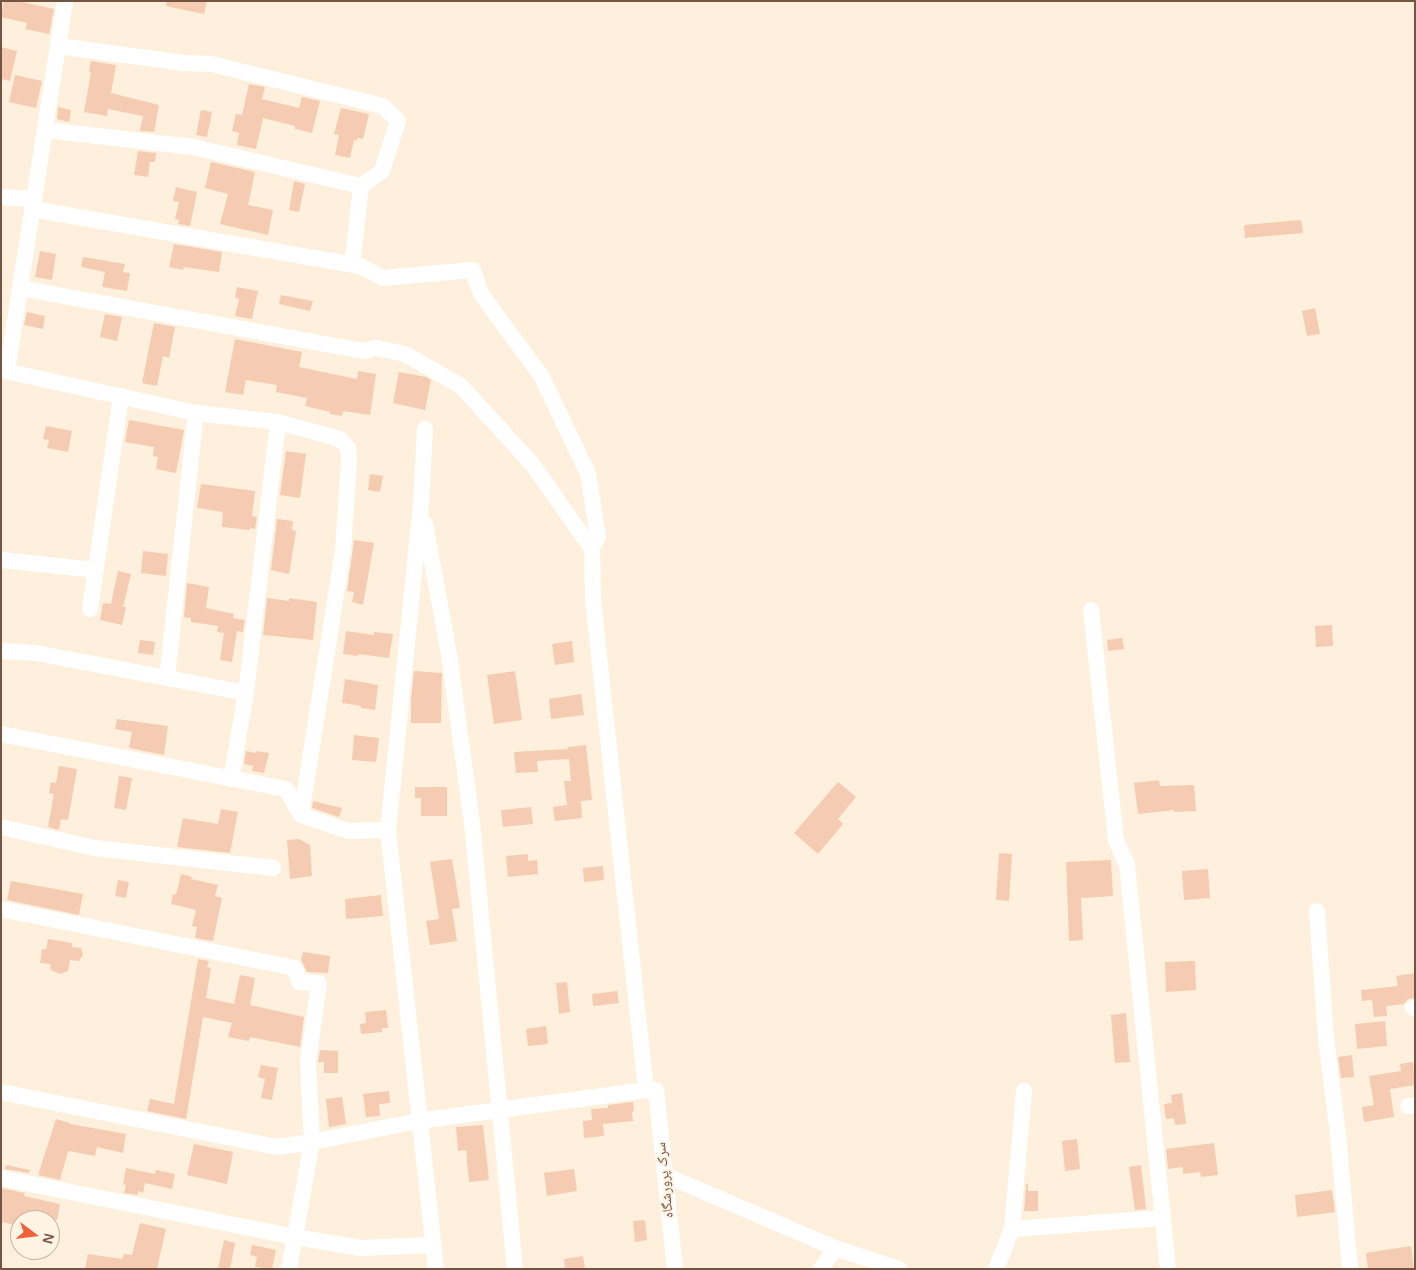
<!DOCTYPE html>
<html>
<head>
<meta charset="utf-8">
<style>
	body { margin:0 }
	#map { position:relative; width:1416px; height:1270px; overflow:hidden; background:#fef0dc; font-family:Arial,sans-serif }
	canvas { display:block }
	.frame { position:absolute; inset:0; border:2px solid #745544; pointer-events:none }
	.north { position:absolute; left:10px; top:1210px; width:50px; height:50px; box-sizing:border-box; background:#fff4e4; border:1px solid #c7b4a4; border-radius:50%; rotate:105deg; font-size:14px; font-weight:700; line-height:20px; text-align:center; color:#745544 }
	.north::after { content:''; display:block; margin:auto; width:18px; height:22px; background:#f16038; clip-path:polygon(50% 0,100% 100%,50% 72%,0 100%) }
</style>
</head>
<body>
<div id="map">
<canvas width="1416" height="1270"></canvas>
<div class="frame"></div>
<div class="north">N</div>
</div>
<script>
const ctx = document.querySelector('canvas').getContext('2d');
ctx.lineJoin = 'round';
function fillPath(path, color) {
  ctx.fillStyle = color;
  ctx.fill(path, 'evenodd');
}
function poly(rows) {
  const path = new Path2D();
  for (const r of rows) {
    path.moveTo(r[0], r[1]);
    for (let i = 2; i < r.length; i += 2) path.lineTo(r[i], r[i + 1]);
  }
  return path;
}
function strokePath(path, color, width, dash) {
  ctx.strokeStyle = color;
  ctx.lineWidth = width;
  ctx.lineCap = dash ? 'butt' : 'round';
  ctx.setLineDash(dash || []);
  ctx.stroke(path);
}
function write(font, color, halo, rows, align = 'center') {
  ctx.font = font + ' Arial,"Noto Naskh Arabic",sans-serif';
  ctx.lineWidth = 4;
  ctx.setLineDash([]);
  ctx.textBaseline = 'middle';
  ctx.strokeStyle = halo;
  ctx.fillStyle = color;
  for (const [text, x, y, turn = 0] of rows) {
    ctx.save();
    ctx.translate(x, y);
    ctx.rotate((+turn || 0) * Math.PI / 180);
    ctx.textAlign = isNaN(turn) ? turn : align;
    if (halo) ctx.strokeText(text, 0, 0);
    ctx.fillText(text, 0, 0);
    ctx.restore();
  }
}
fillPath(poly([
	[4,1,18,1,54,9,49,34,25,29,27,23,1,17],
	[167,1,207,1,204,14,166,6],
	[1,47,17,51,10,81,1,79],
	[91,61,116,65,111,93,159,105,154,132,140,131,143,116,108,109,107,116,84,112,91,72,89,71],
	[15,75,42,81,36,108,9,102],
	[249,84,265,87,262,99,299,108,302,97,320,101,312,133,295,129,295,126,263,118,256,149,237,145,239,133,232,131,236,114,242,115],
	[58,107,71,110,69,122,57,119],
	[341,108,369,114,363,139,357,138,357,141,354,140,350,158,335,155,339,135,334,134],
	[201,110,212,112,207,137,196,135],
	[138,151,156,153,155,162,150,162,148,177,134,175],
	[211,162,255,172,248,205,273,210,268,235,220,224,228,194,205,188],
	[294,181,305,184,299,212,289,210],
	[176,187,197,192,190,226,178,224,179,220,175,219,179,202,173,201],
	[1301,220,1303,233,1245,238,1244,225],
	[174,244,222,252,219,272,184,267,183,270,169,267],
	[40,251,56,254,52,280,35,277],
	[83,257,125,264,123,272,130,273,127,291,102,287,105,272,81,267],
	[237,287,258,291,252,319,235,316,239,299,235,298],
	[281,295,313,301,310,311,279,304],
	[1315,308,1320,334,1307,336,1302,311],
	[27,312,45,316,43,329,24,325],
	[105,314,122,317,117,341,100,337],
	[154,323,175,327,169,358,163,356,157,386,142,383],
	[235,339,302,352,299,367,357,379,358,371,376,374,370,415,343,411,342,416,330,414,330,412,305,406,307,398,276,392,277,385,246,380,243,395,225,392],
	[399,372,426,377,431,380,425,410,393,403],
	[129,420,184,430,176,473,156,469,158,457,153,456,154,447,125,442],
	[46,426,72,431,68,452,47,448,49,440,43,439],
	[286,451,306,454,300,498,280,495],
	[370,474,383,476,380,492,368,490],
	[201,484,255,491,252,516,257,517,255,529,250,528,250,530,222,527,223,512,197,508],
	[277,519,293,521,292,530,296,531,289,574,271,570],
	[354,540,374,543,363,605,352,602,354,592,347,591],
	[143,551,168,554,166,576,141,573],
	[118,571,131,574,123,607,126,607,122,625,100,620,103,603,111,604],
	[187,583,209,587,206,608,234,614,233,618,245,620,243,632,237,631,232,662,220,660,224,633,217,632,218,626,191,622,191,618,184,617],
	[267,598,289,601,289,598,317,602,313,640,263,635],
	[1332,625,1333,646,1316,647,1315,626],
	[346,631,374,635,374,632,393,634,389,658,358,654,358,656,343,654],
	[1122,638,1124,649,1108,651,1107,640],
	[140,640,155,642,153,655,138,653],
	[572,641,574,662,555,665,552,644],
	[414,671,442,673,441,723,411,723,411,699],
	[515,671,522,720,494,724,487,675],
	[345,679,378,685,375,710,361,708,361,706,342,703],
	[581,694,584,715,551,719,549,699],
	[117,719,168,726,164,755,129,748,132,732,115,729],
	[354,735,379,738,376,762,352,760],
	[586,745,592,800,581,801,582,818,555,821,553,807,567,805,564,781,571,781,569,759,537,761,538,772,516,773,514,752,568,749,568,747],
	[246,751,256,753,257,751,269,753,264,773,252,771,253,766,244,764],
	[59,766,77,769,68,820,61,819,59,830,48,827,54,794,49,793,51,782,56,783],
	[119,776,132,778,126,810,114,808],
	[1159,780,1160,786,1194,785,1196,811,1174,812,1174,810,1138,814,1134,783],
	[838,782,856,797,838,819,843,824,818,854,794,833],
	[415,787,447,787,447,816,421,816,421,798,415,798],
	[313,801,342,808,339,817,312,808],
	[531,807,533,824,503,827,501,810],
	[221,809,238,812,230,853,177,847,183,818,218,824],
	[299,839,310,845,312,876,290,879,287,840],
	[999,853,1012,854,1009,901,996,900],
	[528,854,528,861,537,860,538,874,508,877,506,856],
	[452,859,460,908,452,909,457,941,430,945,426,921,439,919,430,862],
	[1111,860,1113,896,1081,898,1083,940,1069,941,1066,862],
	[603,866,604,880,584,882,583,868],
	[1208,869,1210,898,1184,900,1182,871],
	[181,874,192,877,191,879,218,885,215,896,222,898,213,941,195,938,197,927,192,926,196,910,171,904,173,894,176,895],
	[118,880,129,882,126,898,115,896],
	[11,881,83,894,79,915,7,900],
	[381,895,383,916,346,919,345,899],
	[48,939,72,943,72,947,81,948,83,955,79,961,70,960,68,971,60,974,51,970,50,964,40,963,42,949,46,949],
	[303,952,330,956,328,973,307,972,301,960],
	[198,959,209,961,207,967,211,968,206,998,234,1004,240,975,255,978,250,1005,304,1017,300,1047,250,1037,249,1041,228,1037,232,1023,203,1017,186,1119,147,1111,150,1099,174,1104],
	[1195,961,1196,990,1166,992,1165,962],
	[1415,973,1415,998,1408,999,1404,1004,1386,1006,1387,1016,1374,1017,1372,1000,1362,1001,1361,990,1398,986,1396,976],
	[567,982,570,1012,559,1014,556,983],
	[617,991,619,1003,593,1006,592,994],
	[386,1010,388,1028,382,1028,382,1032,361,1034,360,1024,366,1023,365,1012],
	[1126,1013,1130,1062,1115,1063,1111,1015],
	[1385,1021,1387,1046,1357,1049,1355,1024],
	[546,1026,548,1044,528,1046,526,1029],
	[320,1050,338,1051,338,1073,324,1073,324,1062,318,1062],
	[1352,1055,1354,1077,1341,1078,1338,1057],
	[1413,1062,1415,1085,1390,1089,1394,1117,1364,1122,1362,1107,1374,1105,1369,1076,1401,1071,1400,1064],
	[261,1065,278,1068,272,1100,261,1098,265,1079,258,1077],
	[389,1091,390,1103,379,1104,380,1116,366,1117,363,1094],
	[1182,1093,1186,1124,1175,1125,1174,1118,1166,1119,1164,1104,1172,1103,1171,1095],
	[342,1097,346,1124,329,1127,326,1099],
	[633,1102,634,1111,632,1112,633,1121,603,1124,604,1136,584,1138,583,1121,592,1120,591,1109,608,1108,608,1105],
	[56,1119,70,1123,70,1124,126,1134,123,1153,97,1147,95,1156,69,1151,68,1152,60,1180,38,1175],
	[483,1125,489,1180,469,1182,466,1150,458,1151,456,1127],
	[1077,1139,1080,1169,1065,1171,1062,1141],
	[1214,1143,1218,1175,1201,1177,1200,1172,1183,1174,1183,1167,1168,1169,1166,1149],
	[194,1144,233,1152,227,1184,187,1175],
	[6,1165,30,1170,29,1173,5,1169],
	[1141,1165,1146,1209,1135,1210,1129,1167],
	[126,1168,155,1174,156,1170,175,1174,172,1189,145,1183,143,1193,138,1191,138,1195,124,1193,126,1185,123,1184],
	[574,1169,577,1191,547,1196,544,1173],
	[1026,1184,1028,1184,1028,1191,1038,1191,1038,1211,1024,1211],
	[1,1188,25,1193,24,1196,60,1204,57,1220,20,1220,20,1226,1,1222],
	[1332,1190,1335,1212,1297,1217,1295,1195],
	[645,1220,647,1240,635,1242,633,1221],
	[140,1223,166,1229,157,1269,85,1269,88,1254,122,1259,124,1254,132,1255],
	[224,1240,235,1243,230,1269,218,1269],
	[252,1245,276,1250,272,1269,255,1267,257,1257,250,1255],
	[1411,1246,1414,1269,1368,1269,1366,1253],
	[583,1256,585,1269,565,1269,564,1259]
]), '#f5ccb2');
strokePath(poly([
	[58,46,184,63,211,64,383,106,398,121,382,171,361,186,352,265],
	[45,130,193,147,361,186],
	[1,197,34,199],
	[32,209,360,266,383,278,473,270,481,294,542,377,588,474,598,537,592,549],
	[20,288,363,351,376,348,405,354,461,386,532,464,592,549,593,600,646,1090],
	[1,370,196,413,278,422,340,439,348,448,349,460,343,551,301,815],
	[7,371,65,1],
	[425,429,421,504,388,830,436,1269],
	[425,524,449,654,472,823,515,1269],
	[1,560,96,570],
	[90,609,121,396],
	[1091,610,1116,840,1127,865,1168,1269],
	[1,651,36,653,246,693],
	[167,678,196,413],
	[1,734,286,789,301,815,348,831,388,830],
	[231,779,246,693,278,422],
	[1,827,95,848,273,868],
	[1,909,295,968,299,982,319,983,308,1062,312,1142,289,1269],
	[1317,911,1326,1038,1338,1135,1350,1269],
	[1413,1008,1415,1008],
	[1,1092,277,1147,312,1142,418,1121,646,1090,656,1090,675,1269],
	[1408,1106,1415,1106],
	[665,1175,835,1248,899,1269],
	[1,1178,295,1237,361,1248,433,1245],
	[1012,1229,1024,1091],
	[821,1269,835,1248],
	[996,1269,1012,1229,1162,1218]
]), '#fff', 16);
write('14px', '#745544', '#fff4e4', [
	["سرک پرورشگاه",665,1180,-96]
]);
</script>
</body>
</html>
